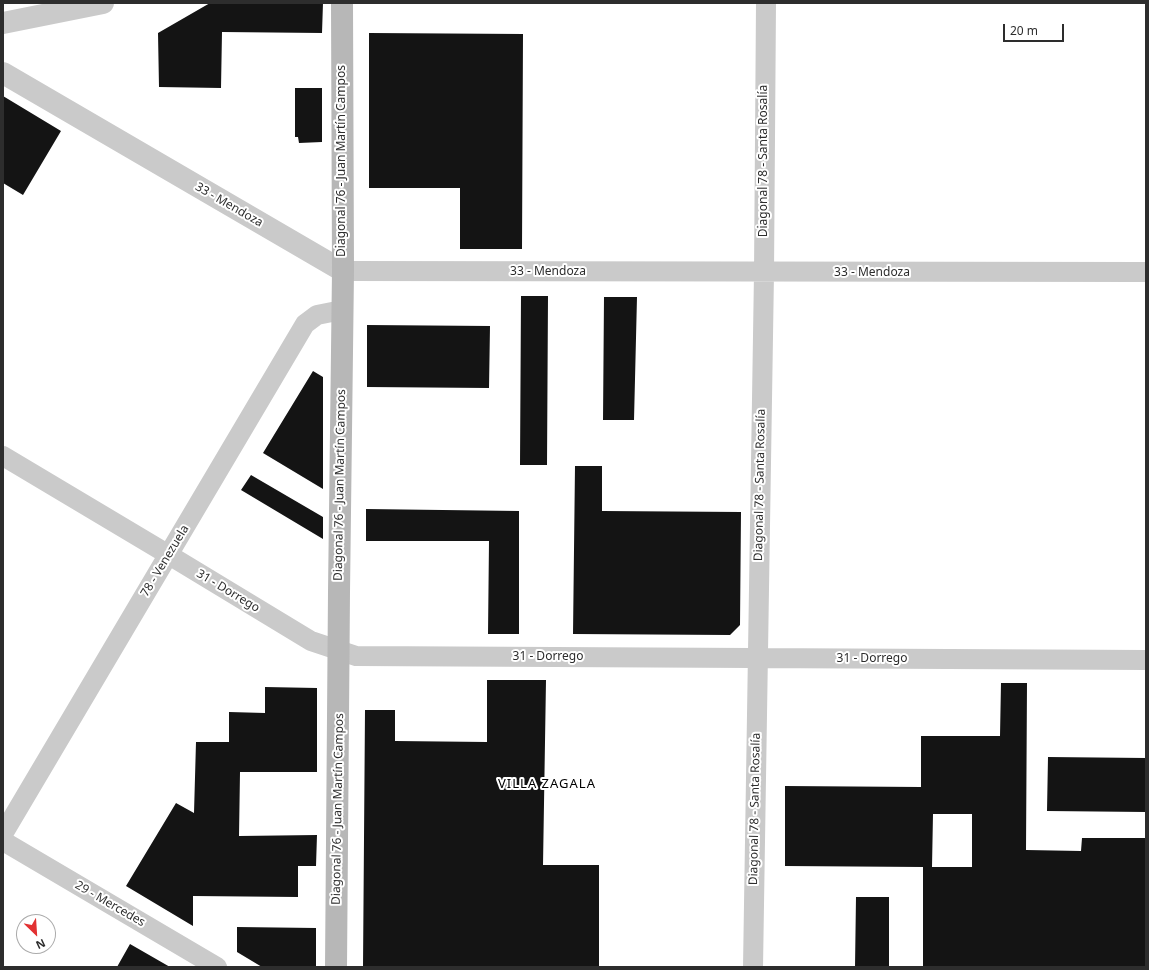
<!DOCTYPE html>
<html>
<head>
<meta charset="utf-8">
<style>
	body { margin:0 }
	#map { position:relative; width:1149px; height:970px; overflow:hidden; background:#fff; font-family:"Noto Sans",sans-serif }
	canvas { display:block }
	.frame { position:absolute; inset:0; border:4px solid #2d2d2d; pointer-events:none }
	.north { position:absolute; left:16px; top:914px; width:40px; height:40px; box-sizing:border-box; background:#fff; border:1px solid #ababab; border-radius:50%; rotate:155deg; font-size:11px; font-weight:700; line-height:16px; text-align:center; color:#2d2d2d }
	.north::after { content:''; display:block; margin:auto; width:14px; height:18px; background:#e23132; clip-path:polygon(50% 0,100% 100%,50% 72%,0 100%) }
	.scale { position:absolute; left:1003px; top:24px; width:61px; height:18px; box-sizing:border-box; border:2px solid #2d2d2d; border-top:0; padding-left:5px; font-size:12px; line-height:14px; white-space:nowrap; color:#2d2d2d; -webkit-text-stroke:3px #fff; paint-order:stroke }
</style>
</head>
<body>
<div id="map">
<canvas width="1149" height="970"></canvas>
<div class="frame"></div>
<div class="north">N</div>
<div class="scale">20 m</div>
</div>
<script>
const ctx = document.querySelector('canvas').getContext('2d');
ctx.lineJoin = 'round';
function fillPath(path, color) {
  ctx.fillStyle = color;
  ctx.fill(path, 'evenodd');
}
function poly(rows) {
  const path = new Path2D();
  for (const r of rows) {
    path.moveTo(r[0], r[1]);
    for (let i = 2; i < r.length; i += 2) path.lineTo(r[i], r[i + 1]);
  }
  return path;
}
function strokePath(path, color, width, dash) {
  ctx.strokeStyle = color;
  ctx.lineWidth = width;
  ctx.lineCap = dash ? 'butt' : 'round';
  ctx.setLineDash(dash || []);
  ctx.stroke(path);
}
function write(font, color, halo, rows, align = 'center') {
  ctx.font = font + ' "Noto Sans",sans-serif';
  ctx.lineWidth = 4;
  ctx.setLineDash([]);
  ctx.textBaseline = 'middle';
  ctx.strokeStyle = halo;
  ctx.fillStyle = color;
  for (const [text, x, y, turn = 0] of rows) {
    ctx.save();
    ctx.translate(x, y);
    ctx.rotate((+turn || 0) * Math.PI / 180);
    ctx.textAlign = isNaN(turn) ? turn : align;
    if (halo) ctx.strokeText(text, 0, 0);
    ctx.fillText(text, 0, 0);
    ctx.restore();
  }
}
fillPath(poly([
	[210,3,323,3,322,33,222,32,221,88,159,87,158,33],
	[369,33,523,34,522,249,460,249,460,188,369,188],
	[295,88,322,88,322,142,299,143,298,137,295,137],
	[3,96,61,131,23,195,3,183],
	[521,296,548,296,547,465,520,465],
	[604,297,637,297,634,420,603,420],
	[367,325,490,326,489,388,367,387],
	[313,371,323,377,323,489,263,453],
	[575,466,602,466,602,511,741,512,740,625,730,635,573,634],
	[251,475,323,517,323,539,241,490],
	[366,509,519,511,519,634,488,634,489,541,366,541],
	[487,680,546,680,543,865,599,865,599,967,363,967,365,710,395,710,395,741,487,742],
	[1001,683,1027,683,1026,850,1081,851,1082,838,1146,838,1146,967,923,967,923,867,785,866,785,786,921,787,921,736,1000,736],
	[933,814,972,814,972,867,932,867],
	[265,687,317,688,317,772,240,772,239,836,317,835,316,866,298,866,298,897,193,896,193,926,126,886,176,803,194,813,196,742,229,742,229,712,265,713],
	[1048,757,1146,758,1146,812,1047,811],
	[856,897,889,897,889,967,855,967],
	[237,927,316,928,316,967,262,967,237,952],
	[130,944,170,967,117,967]
]), '#141414');
strokePath(poly([
	[343,271,1146,272],
	[3,456,169,555,311,641,356,656,1146,660],
	[3,834,305,324,317,315,342,310],
	[3,841,217,967],
	[753,967,764,273,766,3]
]), '#cacaca', 20);
strokePath(poly([
	[3,23,103,3],
	[3,73,343,271]
]), '#cacaca', 22);
strokePath(poly([
	[336,967,339,592,343,271,342,3]
]), '#b7b7b7', 22);
write('12px', '#2d2d2d', '#fff', [
	["Diagonal 76 - Juan Martín Campos",342,161,-90],
	["Diagonal 78 - Santa Rosalía",764,161,-90],
	["33 - Mendoza",229,205,30],
	["33 - Mendoza",548,272],
	["33 - Mendoza",872,273],
	["Diagonal 76 - Juan Martín Campos",340,485,-89],
	["Diagonal 78 - Santa Rosalía",760,485,-89],
	["78 - Venezuela",165,561,-59],
	["31 - Dorrego",228,591,31],
	["31 - Dorrego",548,657],
	["31 - Dorrego",872,659],
	["Diagonal 76 - Juan Martín Campos",338,809,-89],
	["Diagonal 78 - Santa Rosalía",755,809,-89],
	["29 - Mercedes",110,904,30]
]);
ctx.letterSpacing = '1px';
write('13px', '#000', '#fff', [
	["VILLA ZAGALA",547,784]
]);
ctx.letterSpacing = '0px';
</script>
</body>
</html>
